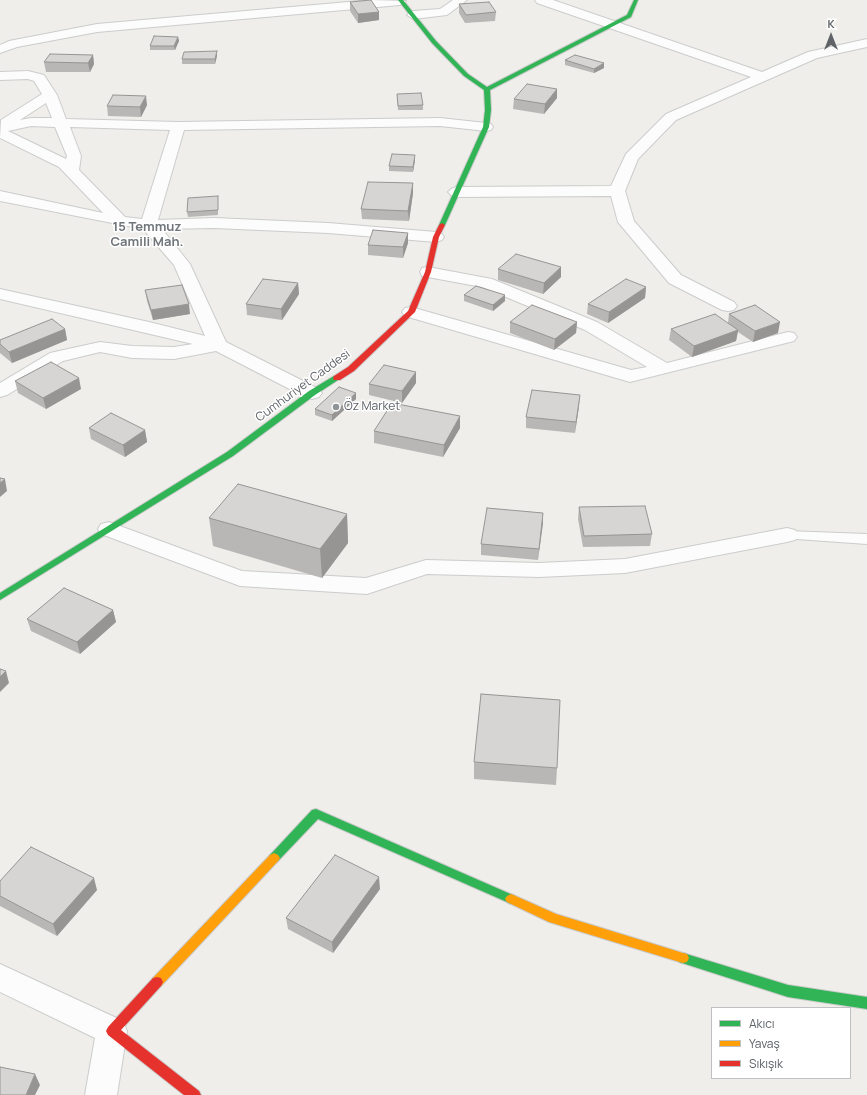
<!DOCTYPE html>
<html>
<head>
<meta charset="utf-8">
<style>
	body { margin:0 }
	#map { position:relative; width:867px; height:1095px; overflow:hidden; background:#efeeea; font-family:Manrope,sans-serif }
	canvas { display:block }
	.legend { position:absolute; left:711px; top:1007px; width:140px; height:72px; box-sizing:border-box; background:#fff; border:1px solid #bfc1c3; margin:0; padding:5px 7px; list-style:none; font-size:12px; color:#5f6368 }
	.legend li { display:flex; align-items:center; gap:8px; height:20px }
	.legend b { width:20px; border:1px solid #bfc1c3 }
	.north { position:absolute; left:811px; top:16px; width:40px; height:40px; -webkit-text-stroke:3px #fff; paint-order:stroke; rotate:0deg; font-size:11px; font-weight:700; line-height:16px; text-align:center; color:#5f6368 }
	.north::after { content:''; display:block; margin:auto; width:14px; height:18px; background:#5f6368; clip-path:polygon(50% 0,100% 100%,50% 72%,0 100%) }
</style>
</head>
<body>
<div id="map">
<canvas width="867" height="1095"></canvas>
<ul class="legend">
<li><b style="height:5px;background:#30b455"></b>Akıcı</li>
<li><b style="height:5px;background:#ff9f0a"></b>Yavaş</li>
<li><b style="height:5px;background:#e5322d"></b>Sıkışık</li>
</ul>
<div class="north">K</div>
</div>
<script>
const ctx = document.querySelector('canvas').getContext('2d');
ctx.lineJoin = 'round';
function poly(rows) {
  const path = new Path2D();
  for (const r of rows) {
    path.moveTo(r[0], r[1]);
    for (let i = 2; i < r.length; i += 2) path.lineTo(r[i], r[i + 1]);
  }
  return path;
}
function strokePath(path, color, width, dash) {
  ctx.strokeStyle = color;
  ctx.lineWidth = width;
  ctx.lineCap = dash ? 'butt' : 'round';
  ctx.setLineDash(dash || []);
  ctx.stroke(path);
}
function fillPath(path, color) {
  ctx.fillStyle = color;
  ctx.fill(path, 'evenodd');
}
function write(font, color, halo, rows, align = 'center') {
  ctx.font = font + ' Manrope,sans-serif';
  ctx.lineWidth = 3;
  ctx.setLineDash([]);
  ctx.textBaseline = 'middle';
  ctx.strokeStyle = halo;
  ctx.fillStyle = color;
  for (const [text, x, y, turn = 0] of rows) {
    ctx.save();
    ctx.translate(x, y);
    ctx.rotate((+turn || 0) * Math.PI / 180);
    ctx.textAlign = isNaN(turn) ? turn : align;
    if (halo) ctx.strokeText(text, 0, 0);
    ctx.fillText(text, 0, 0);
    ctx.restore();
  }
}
const lane = poly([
	[787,531,867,534,867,544,782,538,780,535,782,532,787,531]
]);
const street = poly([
	[371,0,406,1,400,5,97,32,17,47,0,53,0,45,9,41,97,24,371,0],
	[453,0,467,0,447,15,413,19,407,15,413,11,440,9,453,0],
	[535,0,553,0,762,72,808,52,867,39,867,47,817,58,676,120,638,159,625,191,634,221,681,275,734,302,737,306,734,310,728,311,722,310,669,283,618,222,611,196,456,197,451,195,448,192,451,189,456,187,611,186,626,154,666,114,751,77,537,3,535,0],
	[28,71,44,75,57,95,66,119,178,122,440,118,486,123,491,124,493,127,491,130,486,131,440,126,184,130,158,220,214,218,328,223,436,232,442,234,444,237,442,240,436,242,328,233,214,228,162,229,190,264,226,342,319,389,322,393,319,397,312,399,305,397,216,351,174,359,132,358,100,352,63,361,7,395,0,397,0,383,50,353,100,342,132,346,174,347,193,344,0,299,0,289,149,322,205,336,174,265,143,229,0,201,0,191,103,213,59,167,0,138,1,120,42,94,34,81,28,79,0,80,0,72,28,71],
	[46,103,52,118,31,118,20,120,46,103],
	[31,126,55,127,67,156,66,159,8,131,31,126],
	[70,127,170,130,142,219,125,217,79,170,81,156,70,127],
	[428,267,492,279,597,322,667,363,788,332,794,333,797,337,794,341,630,382,405,316,402,312,405,308,411,307,631,370,647,367,585,330,482,287,422,276,420,272,422,268,428,267],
	[109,522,242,571,366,578,426,560,539,563,625,559,787,528,795,530,798,535,795,540,787,542,625,573,539,577,427,574,367,594,240,586,101,534,98,529,101,524,109,522],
	[0,964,123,1021,127,1031,117,1095,85,1095,95,1038,0,992,0,964]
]);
const fast = poly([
	[398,0,403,0,436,41,468,74,487,87,627,15,634,0,638,0,631,17,490,90,491,110,489,127,445,225,442,227,439,225,483,127,485,110,484,90,464,76,432,43,398,0],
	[334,376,340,376,341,378,315,395,233,456,0,600,0,593,227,452,309,391,334,376],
	[316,809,515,896,517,899,515,902,511,904,507,902,318,819,278,861,274,863,270,861,268,858,270,855,312,810,316,809],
	[683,953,788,985,867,997,867,1009,788,997,679,962,677,958,679,954,683,953]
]);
const slow = poly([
	[274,853,278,855,280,858,278,861,161,986,157,987,153,986,151,982,153,978,270,855,274,853],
	[511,894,556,914,683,953,687,954,689,958,687,962,683,963,549,922,507,902,505,899,507,896,511,894]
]);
const jam = poly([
	[442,223,445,225,439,237,431,272,415,312,354,371,340,380,334,380,333,378,334,376,348,367,408,311,425,272,433,237,439,225,442,223],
	[157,977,161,978,163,982,161,986,121,1030,199,1091,201,1095,184,1095,108,1035,106,1031,108,1027,153,978,157,977]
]);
strokePath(lane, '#cbcccc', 2);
strokePath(street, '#cbcccc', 2);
strokePath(fast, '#cacacb', 2);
strokePath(slow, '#cacacb', 2);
strokePath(jam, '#cacacb', 2);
fillPath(lane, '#fdfcfc');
fillPath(street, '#fdfcfc');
fillPath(fast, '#30b455');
fillPath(slow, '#ff9f0a');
fillPath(jam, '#e5322d');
fillPath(poly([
	[350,2,379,12,379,20,358,23,350,11],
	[459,4,496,12,495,21,465,23,459,13],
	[178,37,179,41,175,50,150,50,150,46],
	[93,55,94,64,90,72,46,72,44,62],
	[217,56,215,64,182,64,182,59],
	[565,60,604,68,594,73,565,65],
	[397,94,423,105,423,110,398,110],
	[557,98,544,114,513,109,514,99],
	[147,105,141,117,108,116,107,106],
	[415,160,413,172,389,171,389,166],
	[413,183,413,193,409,221,362,219,361,209],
	[218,201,218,215,188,217,187,212],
	[408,233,408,243,403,258,368,255,368,245],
	[498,269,561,277,543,294,498,280],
	[298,283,299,294,282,320,247,315,246,304],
	[646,287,645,298,608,323,587,314,588,304],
	[145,290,190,314,153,320,147,301],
	[464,295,505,301,493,311,464,301],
	[729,314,778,333,753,342,738,332,736,341,692,357,669,340,671,329,728,323],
	[510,322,577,322,576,333,554,350,510,333],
	[65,329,67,340,12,363,0,353,0,340],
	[416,372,416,383,402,403,369,395,369,384],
	[15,381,81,389,46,409,18,393],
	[356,393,356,399,332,421,315,415,315,409],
	[579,406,575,433,526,428,526,417],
	[89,428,145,430,147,442,125,457,91,439],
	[460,428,443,457,374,443,374,431],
	[579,507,652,534,650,546,583,547,578,519],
	[543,513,538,560,481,555,481,544],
	[347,514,348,543,322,578,213,546,209,518],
	[113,610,116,622,80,654,31,631,27,619],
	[474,762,557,768,556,785,474,779],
	[0,881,97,890,57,936,0,906],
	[380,889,333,953,288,929,286,918]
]), '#b8b7b5');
fillPath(poly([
	[379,12,379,20,358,23,358,14],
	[178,37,179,41,175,50,174,46],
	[217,51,217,56,215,64,215,59],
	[93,55,94,64,90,72,88,63],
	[604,63,604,68,594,73,594,69],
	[557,89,557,98,544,114,545,104],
	[146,96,147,105,141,117,140,107],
	[415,155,415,160,413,172,413,167],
	[413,183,413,193,409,221,408,211],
	[408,233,408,243,403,258,403,247],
	[561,267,561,277,543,294,544,283],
	[298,283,299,294,282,320,281,309],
	[646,287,645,298,608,323,609,312],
	[505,295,505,301,493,311,493,305],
	[189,304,190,314,153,320,151,310],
	[577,322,576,333,554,350,555,339],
	[780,322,778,333,753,342,755,331],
	[65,329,67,340,12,363,9,352],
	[738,330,736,341,692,357,694,346],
	[416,372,416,383,402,403,402,391],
	[79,378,81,389,46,409,43,398],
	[356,393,356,399,332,421,332,415],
	[580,395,579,406,575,433,576,422],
	[460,416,460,428,443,457,444,445],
	[145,430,147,442,125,457,123,445],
	[5,479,7,491,0,497,0,483],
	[543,513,543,524,538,560,539,549],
	[347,514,348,543,322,578,320,549],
	[113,610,116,622,80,654,77,642],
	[6,671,9,683,0,692,0,677],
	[379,877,380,889,333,953,332,942],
	[94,878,97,890,57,936,53,924],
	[35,1074,40,1085,35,1095,26,1095]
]), '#969594');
const building = poly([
	[371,0,379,12,358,14,350,2,371,0],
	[489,2,496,12,466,15,459,4,489,2],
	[154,36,178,37,174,46,150,46,154,36],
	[217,51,215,59,182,59,184,52,217,51],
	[50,54,93,55,88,63,44,62,50,54],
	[575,55,604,63,594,69,565,60,575,55],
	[527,84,557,89,545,104,514,99,527,84],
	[421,93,423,105,398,106,397,94,421,93],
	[113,95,146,96,140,107,107,106,113,95],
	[392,154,415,155,413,167,389,166,392,154],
	[368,182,413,183,408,211,361,209,368,182],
	[218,196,218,210,187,212,188,198,218,196],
	[373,230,408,233,403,247,368,245,373,230],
	[516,254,561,267,544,283,498,269,516,254],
	[263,279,298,283,281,309,246,304,263,279],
	[626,279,646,287,609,312,588,304,626,279],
	[182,285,189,304,151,310,145,290,182,285],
	[476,286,505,295,493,305,464,295,476,286],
	[532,305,577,322,555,339,510,322,532,305],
	[755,305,780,322,755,331,729,314,755,305],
	[715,314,738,330,694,346,671,329,715,314],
	[52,319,65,329,9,352,0,344,0,340,52,319],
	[51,362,79,378,43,398,15,381,51,362],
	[384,365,416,372,402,391,369,384,384,365],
	[339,387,356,393,332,415,315,409,339,387],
	[532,390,580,395,576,422,526,417,532,390],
	[392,403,460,416,444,445,374,431,392,403],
	[111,413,145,430,123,445,89,428,111,413],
	[0,478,5,479,0,483,0,478],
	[238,484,347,514,320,549,209,518,238,484],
	[645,506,652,534,584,536,579,507,645,506],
	[487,508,543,513,539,549,481,544,487,508],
	[64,588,113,610,77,642,27,619,64,588],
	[0,669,6,671,0,677,0,669],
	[481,694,560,700,557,768,474,762,481,694],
	[31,847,94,878,53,924,0,896,0,881,31,847],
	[335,855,379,877,332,942,286,918,335,855],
	[0,1067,35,1074,26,1095,0,1095,0,1067]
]);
fillPath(building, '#d6d5d3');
strokePath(building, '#969594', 1);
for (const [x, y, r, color] of [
	[336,407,4,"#919496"]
]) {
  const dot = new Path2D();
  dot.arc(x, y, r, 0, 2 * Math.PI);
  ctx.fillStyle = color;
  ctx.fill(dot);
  strokePath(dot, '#fff', 1.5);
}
write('12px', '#5f6368', '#fff', [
	["Cumhuriyet Caddesi",303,386,-36]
]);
write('12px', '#5f6368', '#fff', [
	["Öz Market",344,407]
], 'left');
write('bold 13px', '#70757a', '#fff', [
	["15 Temmuz",147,227],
	["Camili Mah.",147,242]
]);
</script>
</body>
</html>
